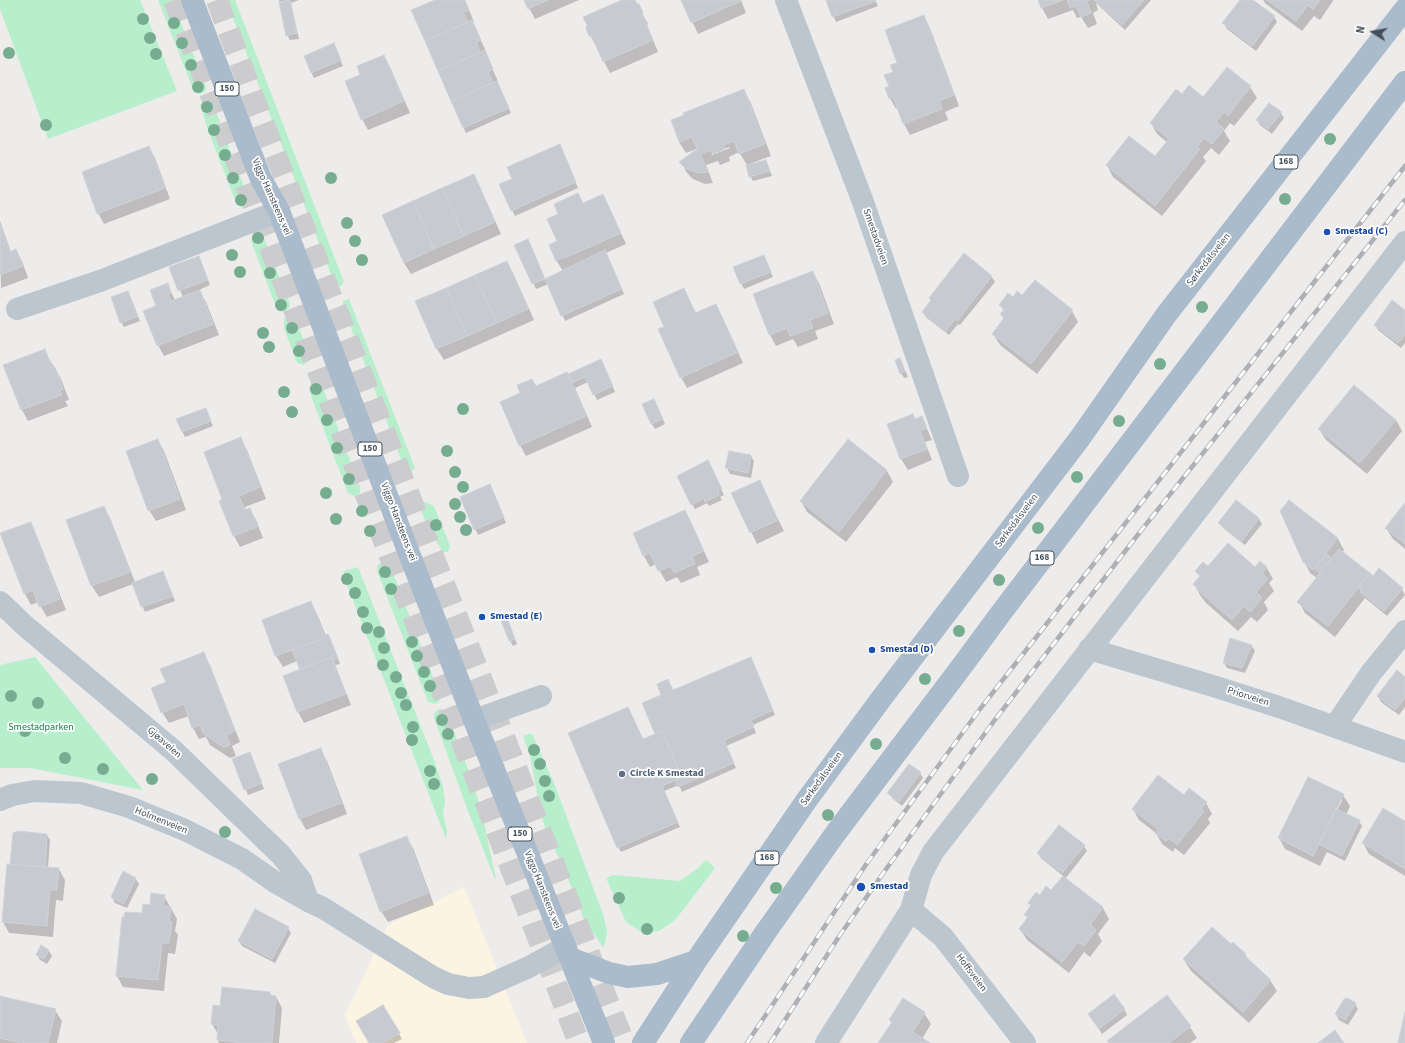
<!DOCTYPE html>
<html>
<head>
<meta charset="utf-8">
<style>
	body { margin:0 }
	#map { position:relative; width:1405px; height:1043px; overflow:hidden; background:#eeebeb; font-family:"Source Sans 3",sans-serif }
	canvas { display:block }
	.north { position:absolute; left:1353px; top:12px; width:40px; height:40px; -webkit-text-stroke:3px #fff; paint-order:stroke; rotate:281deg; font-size:11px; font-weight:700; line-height:16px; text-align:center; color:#444f59 }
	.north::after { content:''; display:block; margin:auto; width:14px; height:18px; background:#444f59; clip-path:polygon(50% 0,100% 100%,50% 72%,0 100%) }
</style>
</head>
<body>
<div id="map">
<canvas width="1405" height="1043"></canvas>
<div class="north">N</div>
</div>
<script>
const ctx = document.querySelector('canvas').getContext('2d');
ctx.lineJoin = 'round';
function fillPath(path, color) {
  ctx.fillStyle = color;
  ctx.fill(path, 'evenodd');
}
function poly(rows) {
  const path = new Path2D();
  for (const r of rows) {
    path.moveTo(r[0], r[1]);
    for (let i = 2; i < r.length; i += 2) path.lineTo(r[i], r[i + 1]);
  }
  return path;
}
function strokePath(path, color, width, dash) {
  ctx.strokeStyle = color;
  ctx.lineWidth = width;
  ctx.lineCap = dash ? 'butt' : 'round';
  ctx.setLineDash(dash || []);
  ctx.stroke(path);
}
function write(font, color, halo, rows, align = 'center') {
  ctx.font = font + ' "Source Sans 3",sans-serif';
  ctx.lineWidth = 3.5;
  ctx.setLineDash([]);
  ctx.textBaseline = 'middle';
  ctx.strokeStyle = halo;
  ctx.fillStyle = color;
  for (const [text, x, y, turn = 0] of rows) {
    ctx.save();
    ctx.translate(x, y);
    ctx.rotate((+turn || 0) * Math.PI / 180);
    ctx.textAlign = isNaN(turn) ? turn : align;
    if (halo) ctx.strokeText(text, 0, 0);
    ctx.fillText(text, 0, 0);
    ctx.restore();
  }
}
fillPath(poly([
	[464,887,527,1043,356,1043,345,1015,388,925]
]), '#fcf4e2');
fillPath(poly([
	[0,0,140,0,177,91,48,139,0,9],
	[158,0,172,0,206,87,206,90,203,93,200,94,195,93,193,89],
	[226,0,235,0,344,282,341,286,337,287,333,280],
	[206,101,213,103,234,162,250,200,249,204,243,208,239,206,236,203,208,130,200,105,203,102],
	[259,232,262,233,290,304,289,308,283,312,279,311,276,307,251,241,252,236,255,233],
	[349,299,415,468,413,470,408,469,404,467,343,307,343,301],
	[286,317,295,318,310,356,308,362,303,365,298,363,296,361,284,328,284,319],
	[313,383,322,386,360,487,360,493,355,497,348,493,311,396,309,387],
	[425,502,434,506,449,543,450,547,448,552,443,552,430,532,421,511,421,507],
	[384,562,390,565,440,695,439,702,435,704,428,702,377,571,377,567,379,564],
	[358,567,434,760,443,787,445,802,443,814,447,830,446,839,344,577,344,571],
	[35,657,143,790,30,768,0,768,0,665],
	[441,709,447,713,471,777,481,809,496,879,495,879,468,811,434,718,434,714,437,710],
	[528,734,532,734,533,736,554,783,604,917,607,933,605,943,603,947,585,922,562,864,548,836,541,815,530,755,523,736],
	[706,860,715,868,687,905,675,920,661,930,650,933,641,932,626,922,606,878,613,875,680,881,698,868]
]), '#b7efcc');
fillPath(poly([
	[279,0,299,0,291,3,299,39,290,40,287,35],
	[437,0,465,0,474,22,472,22,486,51,484,52,498,81,496,82,511,113,466,133,412,11],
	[525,0,579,0,535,19],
	[625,0,635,0,648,24,647,25,658,52,610,73,590,35],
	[682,0,741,0,746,13,698,34],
	[827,0,875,0,878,6,836,22],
	[1039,0,1151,0,1125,30,1096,3,1098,10,1093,13,1097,24,1088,28,1081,17,1077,18,1073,10,1048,19,1042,8],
	[1241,0,1251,0,1274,17,1277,22,1256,51,1227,29,1224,23],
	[1263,0,1333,0,1333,1,1320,20,1314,16,1302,31,1266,4],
	[924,17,930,28,959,106,945,112,948,120,910,135,904,124,898,108,896,109,890,98,890,87,894,72],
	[336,50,343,66,314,78,311,72],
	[384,56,390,67,410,113,368,130,362,119,362,75],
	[1250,87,1257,98,1234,126,1230,123,1224,131,1230,141,1219,155,1211,148,1203,157,1206,161,1162,216,1113,177,1107,165,1156,158,1168,143,1157,134,1151,123,1182,96,1203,98],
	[743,90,750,101,771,156,749,164,750,165,766,161,772,176,753,181,750,176,747,165,739,152,729,157,730,161,720,165,718,161,706,165,713,183,705,184,693,179,687,173,681,162,701,147,686,153,679,142],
	[729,147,730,148,712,155,712,153],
	[1281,113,1284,118,1272,134,1260,125,1257,120],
	[149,147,155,158,170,199,104,224,98,213],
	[562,151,578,188,515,216,512,210,513,179],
	[474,176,480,187,501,234,411,274,404,263],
	[603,195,626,244,606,253,624,294,565,321,549,284,536,289,516,245,530,245,545,280,563,271,556,260,558,242,583,204],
	[0,221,11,252,16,250,22,261,28,278,1,288],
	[199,257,210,285,199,290,206,302,219,335,164,356,158,345,157,307,167,284,175,300,183,297,171,268],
	[764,257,773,277,744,289,741,283],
	[507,262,513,273,534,320,444,360,437,349,417,302],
	[812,272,819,283,834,324,815,331,818,339,798,347,793,339,776,346,770,335,754,294],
	[991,276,995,282,960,325,958,324,949,335,926,317,923,312],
	[684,289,696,313,715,305,722,316,743,363,687,388,681,377,665,327],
	[130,297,140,321,124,327,121,322],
	[1022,297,1072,311,1078,322,1037,374,1000,345,993,334,1004,320,1001,314,1004,311,1000,305,1013,298],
	[1405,311,1405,343,1401,348,1378,330,1375,325],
	[44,350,61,379,69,400,65,401,68,406,28,421,22,410,5,365],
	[900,359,908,377,904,378,901,373],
	[601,360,615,392,597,400,588,382,575,388,592,427,526,456,520,445,536,387,568,375],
	[657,406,665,424,655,429,652,424],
	[205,409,213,426,185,437,177,420],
	[922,418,932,440,925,442,932,460,908,470,901,459,888,425,915,420],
	[1396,420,1402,431,1367,474,1326,440,1319,429],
	[240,439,247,450,266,499,245,507,246,511,250,509,256,520,263,538,240,547,234,536,224,500],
	[158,440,164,451,186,510,156,521,149,510],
	[848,441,887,471,893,482,846,542,807,512,801,501],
	[751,456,754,461,751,478,730,474,727,468],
	[710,467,724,495,720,497,722,500,709,506,707,503,695,509,692,504],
	[759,481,784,531,757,544,733,494],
	[492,490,506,523,478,535,461,497],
	[1236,501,1259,519,1262,524,1245,545,1223,528,1220,523],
	[1289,501,1338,539,1344,550,1342,553,1373,577,1402,589,1405,595,1387,616,1365,598,1335,637,1305,613,1299,602,1317,578,1310,573,1304,561],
	[1405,505,1405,549,1393,539,1386,528],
	[104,507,110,518,135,582,163,572,175,601,145,612,133,584,99,597,92,586,68,521],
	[685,511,691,522,709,562,697,567,700,575,681,583,677,577,666,582,656,564,650,567,644,556],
	[30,523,36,534,66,610,47,617,38,602,31,605,25,594,2,534],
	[1260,562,1267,568,1273,579,1269,583,1274,591,1264,602,1268,610,1257,622,1251,617,1238,631,1206,603,1200,595,1194,584,1200,577,1196,571,1208,568,1255,569],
	[311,603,317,614,326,636,328,635,331,640,340,664,335,665,351,705,304,723,298,712,284,677,301,670,297,661,283,667,276,656,263,620],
	[505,614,508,620,517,644,513,646,510,640],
	[1252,646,1255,651,1245,673,1227,668,1224,663],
	[203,654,210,665,240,742,232,746,236,756,230,758,210,745,206,737,199,739,193,728,189,716,169,723,162,712,167,683],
	[753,663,775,715,753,725,756,733,726,746,736,768,682,792,679,785,664,791,680,827,621,852,618,847,643,740,657,734,673,691],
	[1405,678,1405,707,1399,715,1381,702,1378,696],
	[320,750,327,761,347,814,306,830,300,819],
	[250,753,264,789,248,795,233,759],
	[920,773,923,778,902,806,892,798,889,793],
	[1343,795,1350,806,1346,815,1359,821,1362,826,1345,861,1327,852,1320,866,1285,849,1279,838],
	[1340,799,1342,801,1337,810,1335,810],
	[1185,797,1206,803,1212,814,1208,819,1210,823,1184,855,1175,848,1173,852,1162,844,1156,833,1139,820,1133,809],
	[1405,823,1405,876,1369,854,1363,843],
	[14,834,47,835,50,840,48,868,59,869,65,880,63,901,56,900,53,937,9,933,3,922],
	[406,837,413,848,434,905,388,922,381,911],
	[1084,846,1087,851,1065,879,1103,908,1109,919,1098,934,1102,941,1090,957,1084,952,1069,973,1027,940,1020,929,1028,919,1026,915,1031,907,1029,903,1052,892,1063,876,1041,858,1038,853],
	[135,878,139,884,127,908,115,903,112,897],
	[164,896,177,919,175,931,178,935,175,954,168,953,164,991,123,987,117,976,143,915,151,906],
	[288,928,291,933,275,963,242,946,239,941],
	[1231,946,1245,954,1250,962,1270,980,1277,991,1249,1023,1191,971,1184,960],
	[49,951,52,956,47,964,40,960,37,955],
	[269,993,271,996,276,997,282,1008,279,1043,219,1043,218,1040,218,1034,212,1024,221,1007],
	[1167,996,1190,1027,1197,1038,1190,1043,1110,1043],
	[0,997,55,1010,62,1021,57,1043,0,1043],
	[903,1000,924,1013,931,1024,922,1039,928,1043,879,1043,892,1023,890,1020],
	[1355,1004,1358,1009,1348,1025,1339,1020,1336,1014],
	[383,1006,402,1039,394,1043,370,1043],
	[1124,1009,1127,1015,1102,1034,1089,1014]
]), '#0003');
const building = poly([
	[290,0,297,33,286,36,279,2,290,0],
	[435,0,464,0,469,10,463,12,468,22,425,41,411,10,435,0],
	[524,0,548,0,528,9,524,0],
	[622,0,635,0,637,4,639,4,643,12,642,14,653,40,603,62,592,36,589,36,586,28,587,25,583,17,622,0],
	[681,0,740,0,741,1,691,23,681,0],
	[826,0,875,0,876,1,832,17,826,0],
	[1038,0,1063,0,1041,8,1038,0],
	[1067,0,1090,0,1087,1,1091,13,1081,17,1076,6,1070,8,1067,0],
	[1094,0,1144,0,1122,25,1094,0],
	[1240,0,1253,0,1275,16,1252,46,1222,23,1240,0],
	[1267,0,1320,0,1313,9,1308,5,1296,21,1267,0],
	[924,15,954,95,939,101,942,109,903,124,893,97,889,99,885,88,889,86,884,75,893,72,890,65,897,63,885,30,924,15],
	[472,20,481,40,476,42,480,52,438,71,425,41,472,20],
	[334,43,341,60,311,73,304,56,334,43],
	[485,50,493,69,488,72,493,83,451,101,438,71,485,50],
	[384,55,404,101,361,120,345,81,360,75,357,66,384,55],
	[1227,67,1251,86,1228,116,1224,112,1216,122,1224,129,1212,144,1204,138,1197,147,1200,149,1155,206,1106,165,1129,136,1155,156,1169,139,1150,123,1176,89,1182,94,1189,85,1203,97,1227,67],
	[497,81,509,108,463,128,451,101,497,81],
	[744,89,765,144,739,154,734,141,723,145,725,149,713,154,711,150,700,154,708,172,698,173,685,168,679,162,697,149,692,137,679,142,671,120,684,115,683,113,744,89],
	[1269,103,1282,112,1268,129,1256,120,1269,103],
	[560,144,576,182,511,211,499,184,512,179,507,167,560,144],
	[149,146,165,188,97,214,82,172,149,146],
	[766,160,770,171,749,177,746,165,766,160],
	[474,174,495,222,464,236,442,188,474,174],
	[442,188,464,236,434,249,413,201,442,188],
	[578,193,583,203,603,194,621,233,565,258,564,257,556,261,549,245,557,241,547,219,558,214,554,204,578,193],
	[413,201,434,249,404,263,382,215,413,201],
	[0,225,10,252,16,249,23,266,0,275,0,225],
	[528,239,545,279,532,284,514,245,528,239],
	[605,250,622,289,561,316,545,279,605,250],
	[964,253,992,276,957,321,955,319,946,331,922,312,931,300,929,298,964,253],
	[764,255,771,272,740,284,733,267,764,255],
	[199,256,208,280,178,291,169,267,199,256],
	[507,261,528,309,497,323,475,275,507,261],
	[813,271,828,313,810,320,813,328,790,336,787,328,769,335,753,294,813,271],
	[475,275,497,323,467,336,446,288,475,275],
	[1035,280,1073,310,1031,364,992,334,1004,318,1000,314,1005,309,999,305,1008,293,1013,297,1017,291,1022,295,1035,280],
	[168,283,171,293,168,294,171,301,200,290,213,324,157,346,143,311,156,306,150,290,168,283],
	[446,288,467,336,436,349,415,301,446,288],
	[684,288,695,313,716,304,738,352,680,378,658,329,664,327,653,302,684,288],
	[128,291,138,316,120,323,111,297,128,291],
	[1392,300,1405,310,1405,334,1398,343,1374,325,1392,300],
	[45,349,52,368,55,367,63,389,60,390,62,395,21,410,3,365,45,349],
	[900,358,905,371,900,374,895,360,900,358],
	[601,359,613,386,593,395,585,377,572,383,568,374,601,359],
	[567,372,586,416,519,446,500,402,520,393,517,385,532,379,536,386,567,372],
	[1354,385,1396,420,1360,463,1318,429,1354,385],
	[654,399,663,419,651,424,642,404,654,399],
	[206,408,211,421,182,432,176,419,206,408],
	[913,414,915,419,922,416,927,428,920,431,927,449,900,459,887,424,913,414],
	[241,437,260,487,239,496,245,510,250,508,257,527,233,536,219,501,222,499,204,452,241,437],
	[158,439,180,499,148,511,126,451,158,439],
	[848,439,887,470,839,532,800,501,848,439],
	[729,451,751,455,748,473,725,468,729,451],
	[708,460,722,489,718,491,719,495,705,502,704,498,691,505,677,476,708,460],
	[760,480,778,520,750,533,731,493,760,480],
	[490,484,504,517,474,530,460,497,490,484],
	[1236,500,1259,518,1242,541,1218,523,1236,500],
	[1289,500,1338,538,1313,570,1303,562,1280,511,1289,500],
	[1405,503,1405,515,1399,510,1405,503],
	[104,506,130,572,91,586,66,520,104,506],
	[685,510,704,551,692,556,695,564,674,573,671,566,658,571,650,553,643,556,633,533,685,510],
	[1399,510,1405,515,1405,544,1385,528,1399,510],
	[31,522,60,599,39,607,33,590,24,594,0,533,31,522],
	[1228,543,1255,567,1260,561,1267,567,1262,573,1268,579,1256,592,1262,598,1250,612,1244,606,1232,620,1199,591,1199,590,1193,584,1200,576,1195,571,1203,562,1208,566,1228,543],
	[1339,549,1370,573,1328,626,1297,602,1339,549],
	[1326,554,1332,558,1320,573,1314,568,1326,554],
	[1379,568,1403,588,1384,611,1360,592,1361,590,1358,588,1370,573,1373,576,1379,568],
	[163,571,173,596,141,607,132,583,163,571],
	[311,601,325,638,275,656,262,620,311,601],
	[505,613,515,639,509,641,499,615,505,613],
	[328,634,338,658,333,660,332,657,300,670,292,650,325,638,324,636,328,634],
	[1230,638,1252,645,1242,668,1223,663,1230,638],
	[204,652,235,731,226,735,230,745,223,747,203,733,200,725,192,728,184,704,161,713,151,688,166,682,160,669,204,652],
	[332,657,346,694,297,712,283,676,332,657],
	[751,657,773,710,751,720,754,727,724,740,734,763,678,787,675,780,682,777,662,731,655,734,642,703,661,695,657,684,668,679,673,690,751,657],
	[1397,670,1405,677,1405,698,1395,710,1377,696,1397,670],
	[628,707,643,739,662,731,682,777,662,786,678,822,617,848,568,733,628,707],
	[321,748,341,803,299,819,278,764,321,748],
	[250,752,262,783,244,790,232,759,250,752],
	[909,764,921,772,899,802,887,793,909,764],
	[1158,775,1184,795,1189,788,1207,802,1201,809,1204,811,1177,845,1169,838,1166,841,1155,833,1158,829,1132,809,1158,775],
	[1308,777,1344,794,1313,856,1278,838,1308,777],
	[1383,808,1405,821,1405,869,1362,843,1383,808],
	[1336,809,1360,820,1342,856,1319,844,1336,809],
	[1059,825,1085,845,1062,873,1037,853,1059,825],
	[18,831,47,834,45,867,10,864,13,833,18,831],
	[407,836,428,893,380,912,359,854,407,836],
	[7,864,59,868,57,890,50,890,47,926,2,922,7,864],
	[123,871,136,878,124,904,111,897,123,871],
	[1063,876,1103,907,1090,925,1096,930,1084,946,1078,942,1062,962,1019,929,1028,917,1024,915,1031,905,1028,903,1036,892,1040,895,1046,886,1051,890,1063,876],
	[151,893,165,895,163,906,171,907,169,922,172,922,169,943,162,943,158,980,116,976,122,917,124,917,125,912,142,913,143,904,150,905,151,893],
	[255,909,289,927,272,959,238,941,255,909],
	[1212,927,1231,944,1233,942,1246,954,1245,956,1271,980,1243,1012,1183,959,1212,927],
	[41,945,49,950,44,959,36,955,41,945],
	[222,987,270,992,270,995,276,996,272,1043,242,1043,217,1040,218,1025,211,1024,213,1005,220,1006,222,987],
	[1114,994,1125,1009,1099,1029,1088,1014,1114,994],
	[1167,995,1191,1026,1169,1043,1109,1043,1107,1041,1167,995],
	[0,996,56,1009,48,1043,21,1043,0,1038,0,996],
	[903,998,925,1012,913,1032,930,1043,878,1043,892,1022,889,1020,903,998],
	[1347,998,1356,1003,1345,1020,1335,1014,1344,999,1347,998],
	[383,1005,400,1033,382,1043,369,1043,356,1021,383,1005],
	[1405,1012,1405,1043,1398,1043,1405,1012],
	[1335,1030,1344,1043,1318,1043,1335,1030]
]);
fillPath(building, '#c8cad1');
strokePath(building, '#cfd2d8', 1);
strokePath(poly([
	[174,0,579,1043],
	[217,0,255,102,624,1043]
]), '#ccccce', 22, [22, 11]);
strokePath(poly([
	[786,0,863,202,958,476],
	[17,309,100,281,279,211],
	[0,602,24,625,174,751,281,855,301,880,308,901],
	[1089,649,1213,686,1279,707,1405,752],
	[474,720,541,696],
	[1335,726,1371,673,1405,631],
	[0,800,12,795,35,791,81,793,129,807,185,830,242,859,275,882,308,901,323,908,433,977,448,984,469,988,484,987,529,967,565,947],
	[911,910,943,937,1025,1043],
	[826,1043,911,910,921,875,933,852,1405,242]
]), '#bcc6cf', 22);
strokePath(poly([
	[192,0,261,179,279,211,405,543,474,720,604,1043],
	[570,958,609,973,628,977,657,974,696,961],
	[643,1043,696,961,806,801,881,699,1080,438,1166,315,1405,9],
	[691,1043,765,933,835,834,965,662,1001,613,1405,82]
]), '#abc', 22);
const rail = poly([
	[747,1043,867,863,980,709,1405,166],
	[770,1043,840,935,884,872,994,721,1140,532,1405,200]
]);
strokePath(rail, '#adb1b6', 4.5);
strokePath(rail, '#fff', 3, [9]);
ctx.fillStyle = '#76ad91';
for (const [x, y] of [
	[143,19],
	[174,23],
	[150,38],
	[182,43],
	[9,53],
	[156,54],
	[191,65],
	[198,87],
	[207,107],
	[46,125],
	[214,130],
	[1330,139],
	[225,155],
	[233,178],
	[331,178],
	[1285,199],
	[241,200],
	[347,223],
	[258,238],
	[355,241],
	[232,255],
	[362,260],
	[240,272],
	[270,273],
	[281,305],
	[1202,307],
	[292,328],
	[263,333],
	[269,347],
	[299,351],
	[1160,364],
	[316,389],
	[284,392],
	[463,409],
	[292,412],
	[327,420],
	[1119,421],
	[337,448],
	[447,451],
	[455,472],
	[1077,477],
	[349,479],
	[463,487],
	[326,493],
	[455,504],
	[362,511],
	[460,517],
	[336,519],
	[436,525],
	[1038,528],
	[466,530],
	[370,531],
	[385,572],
	[347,579],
	[999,580],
	[391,589],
	[355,593],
	[363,612],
	[367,628],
	[959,631],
	[379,632],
	[412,642],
	[384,648],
	[417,656],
	[383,665],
	[424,672],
	[396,677],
	[925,679],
	[430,686],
	[401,693],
	[11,696],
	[38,703],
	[406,705],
	[442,720],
	[413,727],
	[25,731],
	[448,734],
	[412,740],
	[876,744],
	[534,750],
	[65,758],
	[540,764],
	[103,769],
	[430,771],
	[152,779],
	[545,781],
	[434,784],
	[549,796],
	[828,815],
	[225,832],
	[776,888],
	[619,898],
	[647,929],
	[743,936]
]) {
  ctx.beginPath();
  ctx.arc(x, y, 6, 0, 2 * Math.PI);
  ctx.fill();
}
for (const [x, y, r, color] of [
	[1327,232,4,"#1a4fb4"],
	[482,617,4,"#1a4fb4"],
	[872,650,4,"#1a4fb4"],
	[622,774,4,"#5c6f8a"],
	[861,887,5,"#1a4fb4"]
]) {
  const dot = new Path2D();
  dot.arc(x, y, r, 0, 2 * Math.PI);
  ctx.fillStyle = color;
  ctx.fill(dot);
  strokePath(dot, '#fff', 1.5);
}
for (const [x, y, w] of [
	[227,89,24],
	[1286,162,24],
	[370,449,24],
	[1042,558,24],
	[520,834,24],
	[767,858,24]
]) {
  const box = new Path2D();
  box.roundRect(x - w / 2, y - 7, w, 14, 3);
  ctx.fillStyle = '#fff';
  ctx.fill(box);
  strokePath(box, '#444f59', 1);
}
write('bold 9px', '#444f59', null, [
	["150",227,89],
	["168",1286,162],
	["150",370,449],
	["168",1042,558],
	["150",520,834],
	["168",767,858]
]);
write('10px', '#444f59', '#fff', [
	["Viggo Hansteens vei",271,197,66],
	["Smestadveien",875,237,71],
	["Sørkedalsveien",1209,260,-52],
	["Sørkedalsveien",1017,521,-53],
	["Viggo Hansteens vei",398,522,69],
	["Priorveien",1248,697,18],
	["Gjøaveien",164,743,41],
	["Sørkedalsveien",822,779,-54],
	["Holmenveien",161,821,22],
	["Viggo Hansteens vei",542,890,68],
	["Hoffsveien",971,973,53]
]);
write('bold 10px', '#164399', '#fff', [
	["Smestad (C)",1335,232],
	["Smestad (E)",490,617],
	["Smestad (D)",880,650],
	["Smestad",870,887]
], 'left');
write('10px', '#147b47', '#fff', [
	["Smestadparken",41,728]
]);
write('bold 10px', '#4e5e75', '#fff', [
	["Circle K Smestad",630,774]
], 'left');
</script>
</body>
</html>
